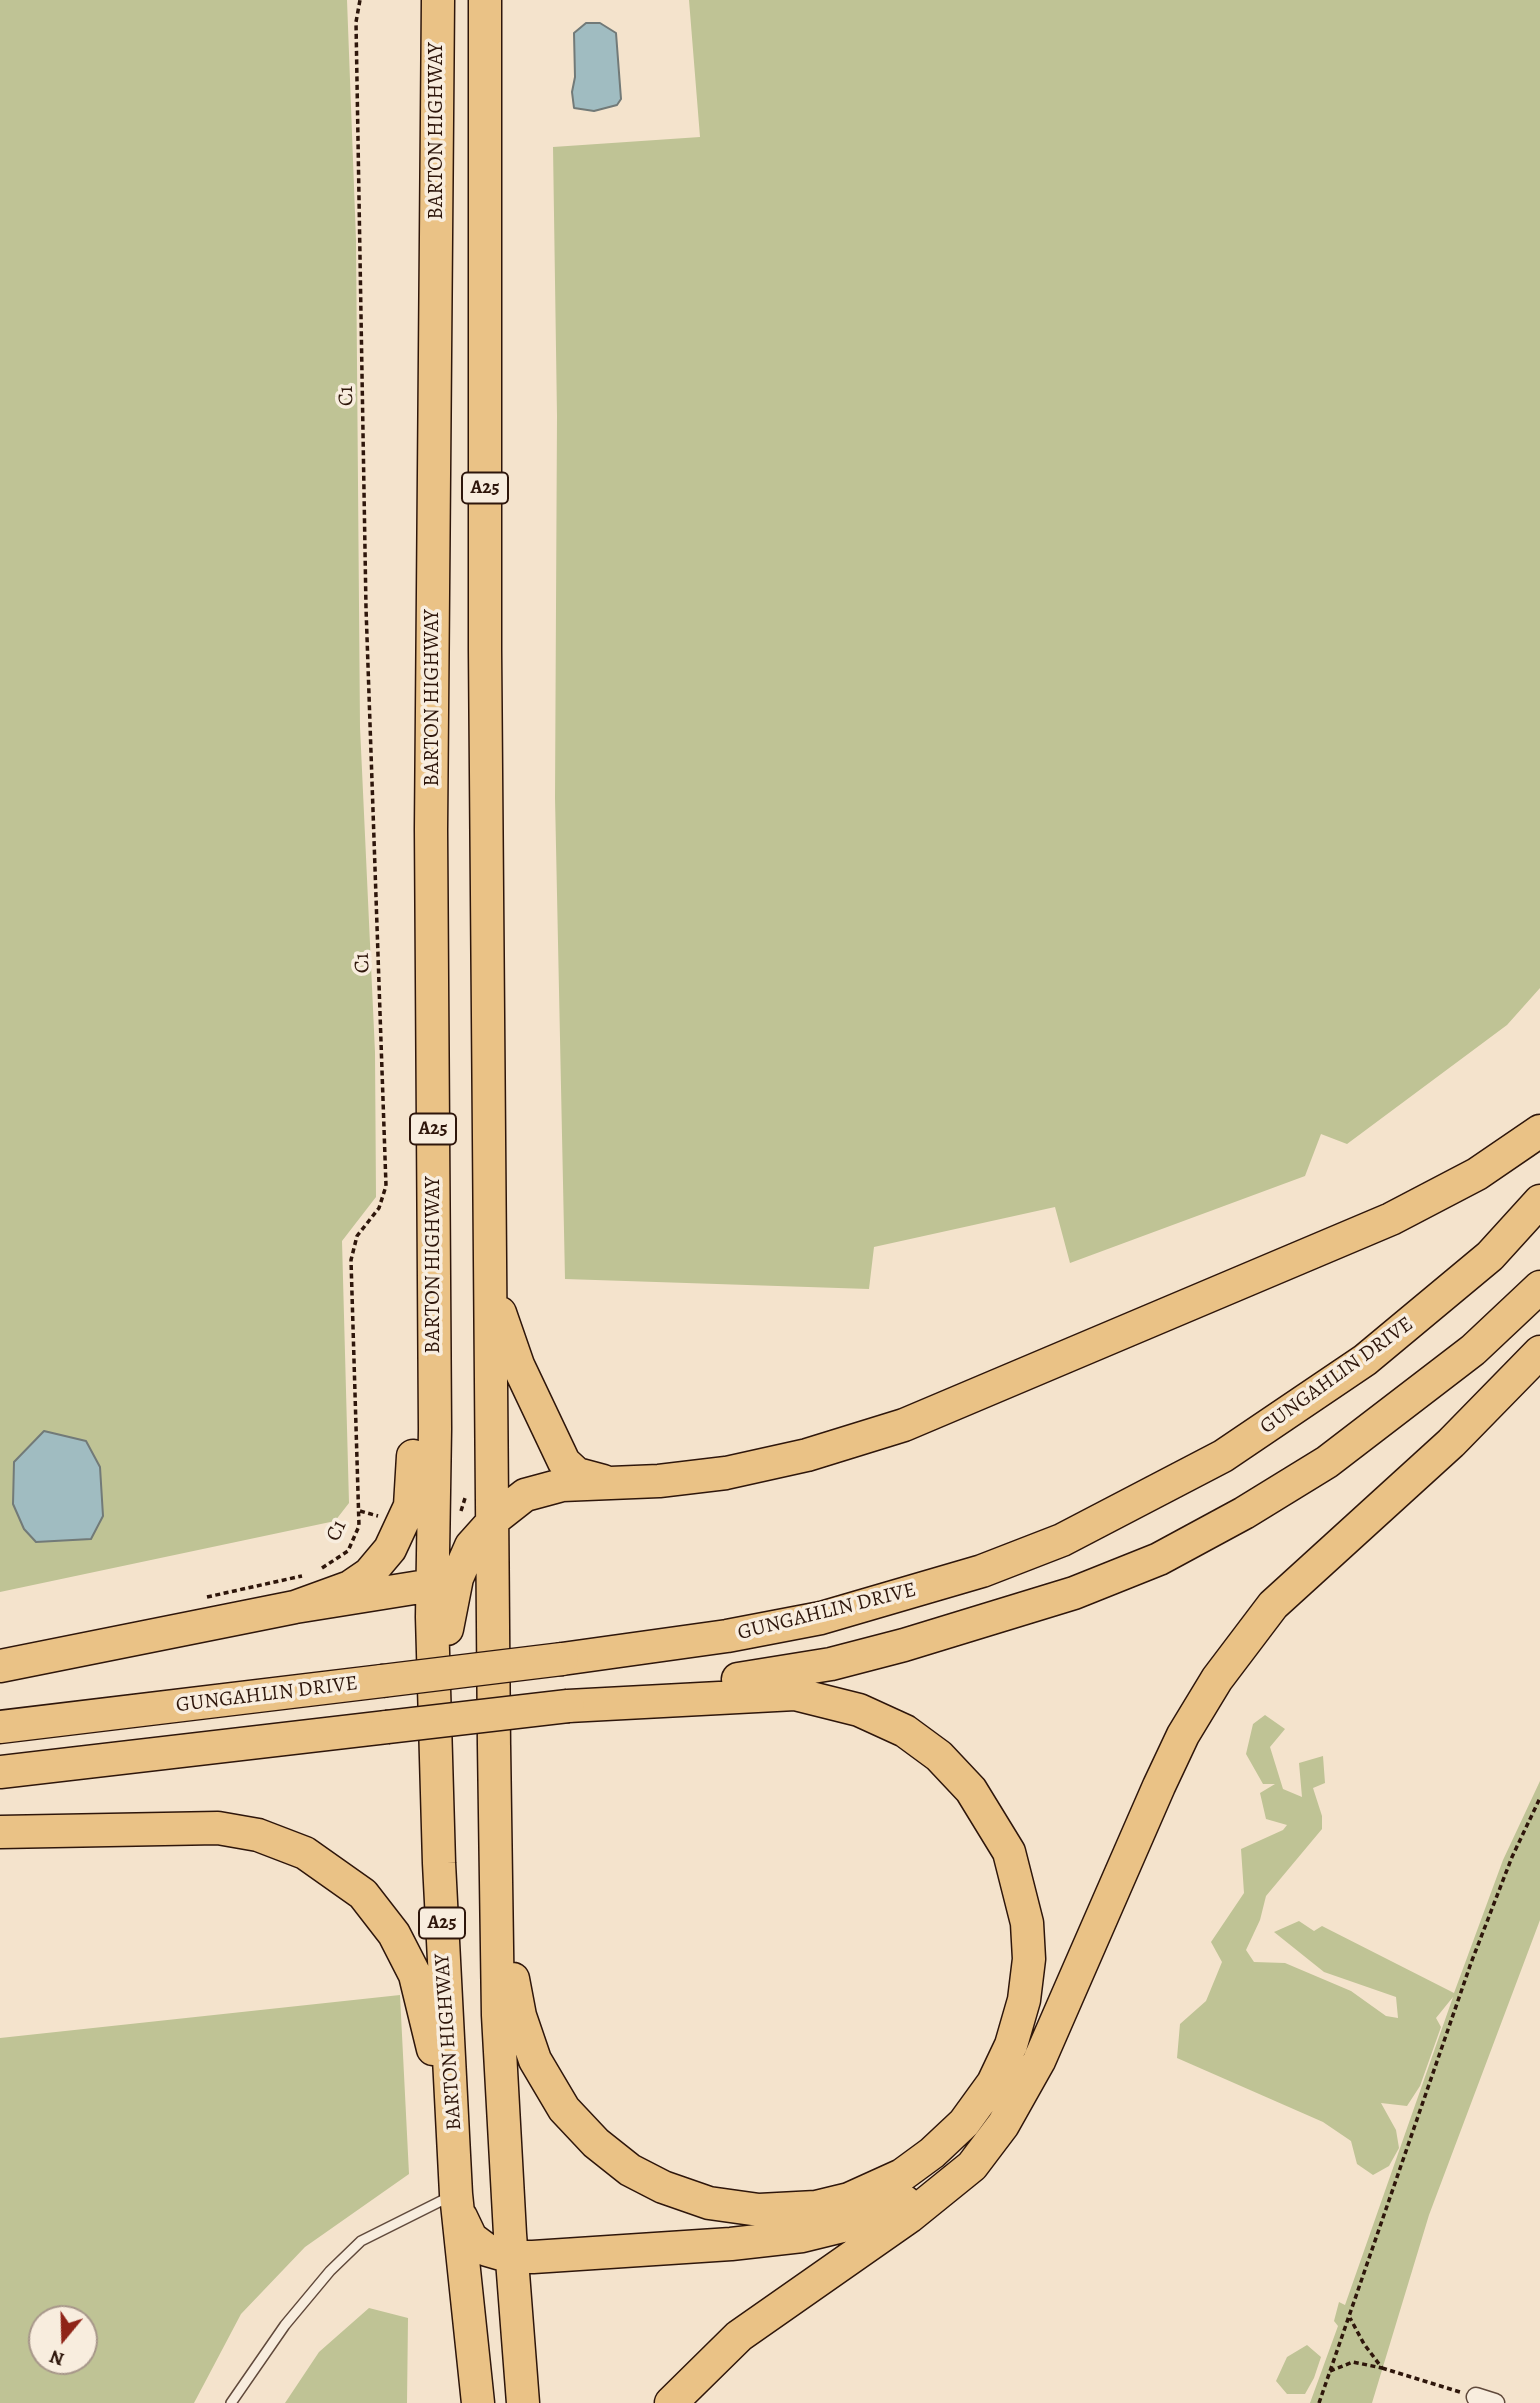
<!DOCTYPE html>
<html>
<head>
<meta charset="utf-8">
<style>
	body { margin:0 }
	#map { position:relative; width:1540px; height:2403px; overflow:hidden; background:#f4e3cc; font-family:Alegreya,serif }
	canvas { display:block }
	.north { position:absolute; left:28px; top:2305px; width:70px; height:70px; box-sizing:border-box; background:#f8edde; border:2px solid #a7978a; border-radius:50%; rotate:199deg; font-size:19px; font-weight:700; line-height:28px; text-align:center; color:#2e160b }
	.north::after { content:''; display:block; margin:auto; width:24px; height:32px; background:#8f2418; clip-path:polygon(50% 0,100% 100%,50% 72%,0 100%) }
</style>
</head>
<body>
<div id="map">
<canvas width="1540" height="2403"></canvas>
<div class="north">N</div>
</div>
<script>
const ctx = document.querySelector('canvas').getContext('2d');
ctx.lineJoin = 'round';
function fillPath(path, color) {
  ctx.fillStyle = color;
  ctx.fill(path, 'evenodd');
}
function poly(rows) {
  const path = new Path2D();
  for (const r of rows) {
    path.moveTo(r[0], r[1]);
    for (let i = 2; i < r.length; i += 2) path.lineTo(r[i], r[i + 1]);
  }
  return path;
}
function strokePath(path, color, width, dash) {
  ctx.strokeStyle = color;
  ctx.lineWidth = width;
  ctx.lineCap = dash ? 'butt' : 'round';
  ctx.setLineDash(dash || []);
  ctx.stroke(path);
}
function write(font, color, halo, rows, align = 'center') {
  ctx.font = font + ' Alegreya,serif';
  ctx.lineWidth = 7;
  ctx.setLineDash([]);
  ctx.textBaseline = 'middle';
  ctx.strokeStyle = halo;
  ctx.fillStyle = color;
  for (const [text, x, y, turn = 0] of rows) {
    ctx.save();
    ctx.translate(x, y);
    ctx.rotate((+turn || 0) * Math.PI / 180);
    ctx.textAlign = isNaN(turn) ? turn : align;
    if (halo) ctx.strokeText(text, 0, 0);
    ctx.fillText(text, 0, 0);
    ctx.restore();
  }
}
fillPath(poly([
	[0,0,347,0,356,240,360,727,375,1052,376,1197,342,1241,349,1503,335,1521,0,1592],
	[689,0,1540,0,1540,988,1507,1025,1347,1144,1321,1134,1305,1176,1070,1263,1055,1207,874,1247,869,1289,565,1279,555,798,557,416,553,147,700,137],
	[1265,1715,1285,1729,1270,1747,1283,1789,1302,1797,1299,1763,1323,1756,1325,1783,1313,1788,1322,1816,1322,1829,1266,1896,1260,1920,1246,1950,1254,1962,1285,1963,1351,1991,1386,2016,1398,2018,1396,1997,1324,1972,1274,1932,1299,1921,1314,1931,1322,1926,1454,1993,1503,1860,1540,1781,1540,1920,1429,2215,1372,2403,1310,2403,1338,2326,1334,2321,1339,2302,1345,2305,1453,1997,1436,2018,1441,2027,1420,2086,1407,2106,1381,2103,1396,2130,1399,2148,1389,2166,1373,2175,1357,2164,1351,2141,1323,2122,1177,2058,1180,2024,1206,2001,1222,1962,1211,1942,1244,1893,1241,1849,1283,1830,1287,1825,1266,1819,1260,1793,1275,1784,1263,1784,1246,1754,1253,1724],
	[400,1995,409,2174,305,2247,241,2314,194,2403,0,2403,0,2038],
	[42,2319,84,2319,84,2361,42,2361],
	[369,2308,408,2318,407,2403,285,2403,319,2352],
	[1307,2345,1321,2357,1314,2378,1305,2394,1287,2394,1276,2381,1287,2357]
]), '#bfc395');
const water = poly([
	[586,23,600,23,616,33,621,99,617,105,594,111,574,108,572,92,575,77,574,33,586,23],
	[44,1431,86,1441,100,1467,103,1516,91,1539,36,1542,24,1529,13,1504,14,1462,44,1431]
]);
fillPath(water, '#a0bcc1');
strokePath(water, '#727a78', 2);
const lane = poly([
	[231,2403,285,2325,330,2271,361,2241,451,2196]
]);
const street = poly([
	[1476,2397,1495,2403]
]);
const highway = poly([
	[438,0,431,829,435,1429,432,1617,439,1863,456,2194,478,2403],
	[485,0,485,650,494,1745,498,2015,510,2234,523,2403],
	[500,1313,518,1365,564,1462,577,1474,603,1481],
	[295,1607,350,1587,369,1574,390,1549,410,1506,413,1456],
	[447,1629,457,1578,471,1546,497,1517,525,1495,562,1485,659,1481,726,1473,807,1455,904,1425,1391,1219,1477,1174,1540,1131],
	[562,1659,727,1636,821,1618,982,1571,1062,1540,1223,1456,1365,1360,1490,1256,1540,1201],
	[0,1666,295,1607,420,1587,452,1588],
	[738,1679,831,1664,904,1645,1074,1593,1159,1559,1244,1513,1327,1462,1473,1350,1540,1287],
	[0,1727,382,1681],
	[0,1772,387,1727],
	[0,1832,218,1828,258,1835,305,1853,363,1894,394,1934,415,1975,433,2049],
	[513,1979,520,2016,535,2060,564,2109,596,2143,630,2170,663,2187,709,2203,759,2210,816,2207,849,2199,902,2175,932,2153,964,2123,993,2083,1011,2045,1024,2000,1029,1959,1027,1923,1009,1852,971,1790,939,1756,905,1731,859,1710,795,1694,568,1706],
	[461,2217,471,2238,487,2250,511,2257,533,2257,731,2244,802,2236,867,2220,905,2202],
	[671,2403,739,2336,909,2217,972,2166,1003,2125,1039,2061,1159,1786,1183,1735,1217,1679,1273,1605,1451,1443,1540,1352]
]);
strokePath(lane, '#60493b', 12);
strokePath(street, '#60493b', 21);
strokePath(highway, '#2e160b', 35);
strokePath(poly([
	[360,1511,378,1516],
	[461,1511,466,1495],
	[322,1568,348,1551,359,1526,351,1260,357,1236,379,1208,386,1186,366,608,356,22,360,0],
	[207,1597,302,1576],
	[1382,2368,1460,2392],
	[1330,2371,1353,2362,1382,2368,1364,2344,1350,2318],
	[1319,2403,1471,1963,1512,1857,1540,1798]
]), '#2e160b', 3.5, [5, 3.5]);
strokePath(lane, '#f8edde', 9);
strokePath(street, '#f8edde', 18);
strokePath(highway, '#eac286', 32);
const highwayBridge = poly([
	[382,1681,562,1659],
	[387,1727,568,1706]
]);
strokePath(highwayBridge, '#2e160b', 35, []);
strokePath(highwayBridge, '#eac286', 32);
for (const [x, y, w] of [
	[485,488,46],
	[433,1129,46],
	[442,1923,46]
]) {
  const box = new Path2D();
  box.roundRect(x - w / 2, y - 15.5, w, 31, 5);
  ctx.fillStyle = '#f8edde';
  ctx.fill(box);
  strokePath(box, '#2e160b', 2);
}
write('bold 19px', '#2e160b', null, [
	["A25",485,488],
	["A25",433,1129],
	["A25",442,1923]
]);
write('21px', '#2e160b', '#f8edde', [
	["BARTON HIGHWAY",437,131,-90],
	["C1",347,396,-91],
	["BARTON HIGHWAY",433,698,-90],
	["C1",363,963,-92],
	["BARTON HIGHWAY",434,1265,-90],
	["GUNGAHLIN DRIVE",1337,1376,-36],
	["C1",337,1531,-65],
	["GUNGAHLIN DRIVE",827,1612,-14],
	["GUNGAHLIN DRIVE",267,1695,-7],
	["BARTON HIGHWAY",449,2042,-94]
]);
</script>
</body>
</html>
